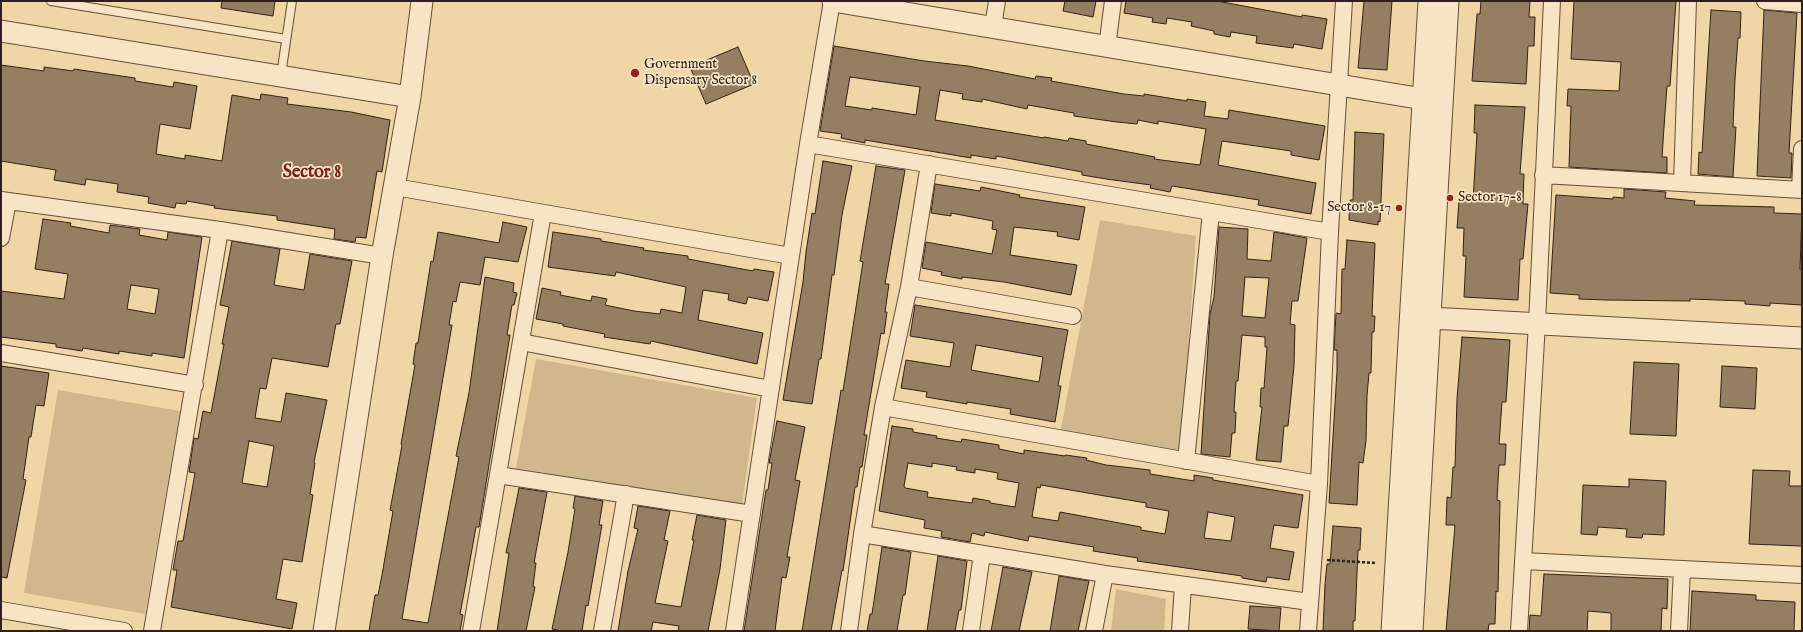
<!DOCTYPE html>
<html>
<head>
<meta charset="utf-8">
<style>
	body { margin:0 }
	#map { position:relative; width:1803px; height:632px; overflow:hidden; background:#f1d6a5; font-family:"IM FELL English",serif }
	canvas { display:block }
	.frame { position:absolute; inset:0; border:2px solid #312019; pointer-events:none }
</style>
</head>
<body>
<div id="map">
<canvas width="1803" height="632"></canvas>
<div class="frame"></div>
</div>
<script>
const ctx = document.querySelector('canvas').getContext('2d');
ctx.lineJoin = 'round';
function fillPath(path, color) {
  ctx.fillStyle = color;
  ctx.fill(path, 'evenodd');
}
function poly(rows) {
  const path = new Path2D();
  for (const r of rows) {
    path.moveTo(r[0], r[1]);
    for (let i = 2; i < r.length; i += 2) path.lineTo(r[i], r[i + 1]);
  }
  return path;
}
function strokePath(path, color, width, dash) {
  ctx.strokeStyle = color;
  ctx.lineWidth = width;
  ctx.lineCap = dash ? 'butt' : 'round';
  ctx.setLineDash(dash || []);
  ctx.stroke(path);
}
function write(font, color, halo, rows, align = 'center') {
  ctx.font = font + ' "IM FELL English",serif';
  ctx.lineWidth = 3.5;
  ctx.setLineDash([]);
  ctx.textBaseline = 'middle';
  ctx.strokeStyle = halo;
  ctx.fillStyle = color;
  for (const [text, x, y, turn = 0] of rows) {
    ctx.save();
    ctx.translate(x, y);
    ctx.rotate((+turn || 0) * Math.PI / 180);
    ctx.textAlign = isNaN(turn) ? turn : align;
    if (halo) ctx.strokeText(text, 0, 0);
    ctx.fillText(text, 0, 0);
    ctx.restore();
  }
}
fillPath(poly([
	[1100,220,1196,236,1181,454,1060,434],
	[536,359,757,398,742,506,516,468],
	[58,390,180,411,145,614,24,593],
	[1116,589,1166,599,1164,631,1111,631]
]), '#d0b78d');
const building = poly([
	[222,1,275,1,273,16,221,8,222,1],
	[1065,1,1096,1,1093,17,1063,11,1065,1],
	[1126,1,1217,1,1302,17,1302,15,1327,19,1322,49,1294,44,1293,48,1256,43,1257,36,1231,32,1230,37,1214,34,1214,31,1191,26,1192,22,1167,18,1166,24,1152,22,1153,18,1124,13,1126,1],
	[1364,1,1392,1,1387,70,1358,68,1364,1],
	[1481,1,1530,1,1529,17,1535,17,1534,46,1528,46,1526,84,1472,81,1477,14,1480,14,1481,1],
	[1574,1,1676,1,1670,86,1667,86,1665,113,1662,157,1667,157,1667,173,1569,167,1571,106,1567,106,1568,89,1619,91,1621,62,1571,59,1574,1],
	[1711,10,1741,12,1740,38,1738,38,1735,79,1733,127,1736,127,1733,177,1698,174,1699,152,1702,153,1711,10],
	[1764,10,1797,13,1789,153,1792,153,1791,178,1757,176,1764,10],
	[834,46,924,61,968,66,1035,79,1036,76,1052,78,1051,81,1124,94,1144,96,1144,94,1187,101,1187,99,1206,102,1204,116,1228,119,1229,110,1325,126,1319,160,1291,155,1291,151,1222,141,1218,165,1316,183,1311,214,1258,205,1259,200,1172,186,1170,192,1150,188,1151,185,1106,179,1082,175,1082,172,996,156,996,159,971,155,971,158,865,140,865,143,841,138,842,134,820,131,834,46],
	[850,77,920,87,916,115,872,108,872,110,845,106,850,77],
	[940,90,963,94,962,99,982,102,982,99,1027,109,1028,105,1074,113,1074,116,1117,122,1137,124,1138,120,1158,124,1158,121,1206,129,1200,165,1154,159,1155,157,1086,144,1086,141,1069,138,1068,141,1044,137,1044,138,935,120,940,90],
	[738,47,754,84,706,104,690,67,738,47],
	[1,65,44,71,44,67,73,71,74,69,135,78,135,81,173,87,174,82,197,86,190,129,160,124,156,154,185,159,185,155,222,161,232,95,260,100,261,94,288,98,287,104,351,112,390,120,382,172,377,171,366,238,356,237,355,242,334,239,335,229,277,220,277,216,214,208,215,206,187,201,186,204,176,203,175,208,148,203,149,197,117,192,118,184,86,179,85,185,54,180,56,170,1,161,1,65],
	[1475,105,1525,107,1520,174,1524,174,1523,204,1528,204,1523,259,1520,259,1518,300,1464,297,1466,256,1463,256,1464,228,1457,228,1459,201,1473,201,1477,133,1474,133,1475,105],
	[1355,132,1384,134,1380,222,1378,221,1378,225,1349,220,1350,200,1353,200,1355,132],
	[823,161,852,166,842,215,834,275,832,275,821,359,819,359,812,404,783,400,803,282,806,252,812,213,815,214,823,161],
	[876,166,905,170,885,284,889,284,885,312,887,312,884,334,881,333,864,435,867,435,862,467,860,467,857,487,855,487,843,571,842,570,831,631,802,631,841,390,843,391,863,262,860,261,876,166],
	[935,184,980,191,981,187,1020,195,1019,197,1085,207,1079,240,1057,236,1058,232,1014,227,1010,255,1077,265,1071,295,1004,282,962,277,962,279,941,275,942,272,922,268,926,242,992,254,997,230,992,229,993,221,951,213,951,216,931,213,935,184],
	[1624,189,1666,192,1665,198,1695,201,1694,205,1774,207,1774,213,1802,214,1800,269,1802,269,1802,305,1770,303,1770,306,1745,304,1745,301,1690,299,1690,301,1606,300,1579,299,1579,295,1550,293,1556,195,1613,199,1613,197,1624,198,1624,189],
	[43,219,71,223,70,226,109,233,110,225,140,229,139,235,167,240,168,232,202,237,184,358,152,353,152,356,119,351,119,354,83,348,82,351,56,347,56,344,1,337,1,291,64,299,68,274,35,269,43,219],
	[131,285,159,289,155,314,127,309,131,285],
	[503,222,527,227,518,262,485,257,480,285,460,282,456,302,453,301,449,325,452,325,402,619,428,623,459,457,456,456,469,393,485,277,514,283,513,292,517,293,514,305,512,305,507,335,510,335,479,527,476,527,465,588,460,614,463,615,460,631,369,631,375,595,378,595,382,575,393,511,390,510,394,489,402,445,401,444,415,365,413,364,416,343,418,343,431,261,433,262,438,232,499,243,503,222],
	[1219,227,1248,229,1247,259,1271,261,1274,232,1307,238,1298,301,1292,301,1290,324,1295,325,1294,366,1288,426,1284,426,1281,462,1256,460,1262,407,1260,407,1261,388,1264,388,1267,347,1265,347,1265,337,1242,335,1238,381,1236,381,1234,412,1236,412,1235,433,1232,433,1230,457,1201,454,1210,314,1214,297,1219,227],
	[1245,277,1269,278,1265,318,1242,316,1245,277],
	[553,232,601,239,601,241,644,248,643,250,688,256,688,259,753,271,754,269,774,272,768,301,748,297,746,304,728,300,729,294,703,290,698,320,763,333,757,364,651,341,650,344,604,337,605,334,563,326,563,324,536,319,542,288,561,292,560,295,591,301,592,296,607,299,605,305,634,311,660,314,661,309,682,313,686,287,616,272,615,276,548,267,553,232],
	[1347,240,1375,243,1372,316,1375,316,1374,332,1372,332,1371,373,1369,373,1367,396,1366,441,1363,463,1359,462,1357,505,1329,503,1337,371,1337,350,1334,350,1336,313,1341,314,1342,269,1345,269,1347,240],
	[232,241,280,249,274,285,304,290,310,254,352,261,340,324,336,324,328,367,272,358,266,389,260,388,255,418,281,422,286,393,327,400,314,462,315,463,310,494,313,495,302,562,283,559,276,599,297,603,292,629,171,607,177,570,173,570,178,541,183,541,195,473,189,472,194,438,198,439,203,411,211,413,224,344,222,344,229,307,220,305,232,241],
	[249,441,274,446,267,487,242,483,249,441],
	[915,305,1068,330,1058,386,1061,386,1055,422,1010,414,1011,409,967,402,967,404,926,397,927,392,901,388,906,360,950,367,954,343,910,336,915,305],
	[976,345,1043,357,1039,382,971,370,976,345],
	[1462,337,1510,340,1506,402,1502,402,1499,444,1506,444,1505,465,1499,465,1497,500,1500,501,1498,592,1496,591,1495,624,1489,624,1488,631,1446,631,1455,525,1446,525,1447,497,1451,498,1453,467,1455,467,1457,399,1462,337],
	[1634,362,1679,364,1676,436,1630,434,1634,362],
	[1,366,49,373,44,406,36,405,31,437,29,437,23,479,26,480,7,578,1,577,1,366],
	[1722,366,1757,368,1755,409,1720,407,1722,366],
	[777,421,805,427,795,480,800,481,787,557,790,557,786,578,782,577,775,631,744,631,766,490,768,490,772,463,769,463,777,421],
	[892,426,913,429,913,432,937,436,936,438,961,442,962,439,999,445,999,449,1024,454,1024,450,1065,456,1065,455,1087,458,1086,460,1106,465,1150,470,1150,474,1194,481,1194,475,1213,478,1213,480,1303,495,1298,528,1274,525,1270,548,1294,552,1289,580,1267,577,1266,582,1242,578,1242,576,1137,561,1138,558,1093,551,1094,547,1029,536,1028,541,985,532,984,536,972,533,970,542,941,537,942,531,924,528,925,520,879,511,892,426],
	[908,463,932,467,932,463,957,467,956,470,975,473,975,469,998,473,997,479,1019,483,1015,507,990,503,990,501,973,498,972,503,927,497,928,492,905,488,904,486,908,463],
	[1041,485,1146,503,1146,507,1169,511,1165,534,1141,530,1141,527,1060,512,1058,521,1032,517,1037,487,1040,488,1041,485],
	[1208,512,1235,517,1231,541,1204,538,1208,512],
	[1753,470,1790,471,1789,486,1802,486,1802,546,1749,544,1753,470],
	[1629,479,1666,481,1664,535,1643,534,1642,538,1626,537,1627,529,1598,527,1597,535,1581,534,1583,485,1629,487,1629,479],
	[519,488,547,492,534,563,536,563,533,586,535,587,526,631,497,631,509,553,506,553,519,488],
	[575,496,603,501,599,525,602,525,588,606,586,605,582,631,562,631,552,629,568,552,575,509,573,508,575,496],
	[638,506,670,511,664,540,668,541,655,603,681,607,694,540,692,540,697,515,726,520,720,569,708,631,678,631,679,626,653,622,651,631,618,631,628,571,638,529,634,528,638,506],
	[1333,526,1361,528,1360,550,1358,550,1355,621,1353,621,1353,631,1323,631,1325,584,1327,564,1330,564,1333,526],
	[882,547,911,552,905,595,903,595,897,631,867,631,870,614,872,614,882,547],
	[938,556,967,561,961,610,959,610,955,631,927,631,938,556],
	[1003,567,1032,572,1019,631,991,631,1003,567],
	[1544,574,1668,579,1667,609,1662,608,1661,631,1611,631,1611,613,1588,611,1587,631,1529,631,1530,615,1541,616,1544,574],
	[1059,576,1089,581,1078,631,1050,631,1059,576],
	[1692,591,1756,595,1756,600,1795,602,1794,631,1690,631,1692,591],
	[1250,606,1281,608,1279,631,1248,629,1250,606]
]);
fillPath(building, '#957f62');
strokePath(building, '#312019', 1);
const service = poly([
	[51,1,286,39],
	[281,75,292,1]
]);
const minor = poly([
	[1765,1,1802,4],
	[993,27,997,1],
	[1107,47,1113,1],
	[808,144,1330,232],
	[1543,175,1802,190],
	[1682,183,1688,1],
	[395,187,791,256],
	[1800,190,1802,149],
	[1,200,220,230,382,256],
	[1,238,8,201],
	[909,287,1073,316],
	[521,342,771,389],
	[1,353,195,385],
	[883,407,1319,484],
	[1186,461,1211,212],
	[498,475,752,514],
	[862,534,1105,574,1310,602],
	[1523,561,1802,575],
	[1,610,124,631],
	[152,631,220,230],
	[471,631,543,213],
	[602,631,626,494],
	[734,631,808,144,832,1],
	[849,631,862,534,883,407,909,287,929,164],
	[971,631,982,554],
	[1094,631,1105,574],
	[1180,631,1183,585],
	[1308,631,1319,484,1330,232,1344,1],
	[1519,631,1537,323,1552,1],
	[1679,631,1682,569]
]);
const tertiary = poly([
	[833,1,1423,99],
	[1,31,410,97],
	[1430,318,1802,338],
	[324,631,382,256,410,97,422,1],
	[1392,631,1429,1],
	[1412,631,1448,1]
]);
strokePath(service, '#614e3c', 10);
strokePath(minor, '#614e3c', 18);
strokePath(tertiary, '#614e3c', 23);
strokePath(poly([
	[1327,560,1376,563]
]), '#312019', 2.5, [3, 2]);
strokePath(service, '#f6e4c4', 8);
strokePath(minor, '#f6e4c4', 16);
strokePath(tertiary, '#f6e4c4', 21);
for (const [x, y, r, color] of [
	[635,73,5,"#8f2418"],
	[1450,198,4,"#8f2418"],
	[1399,208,4,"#8f2418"]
]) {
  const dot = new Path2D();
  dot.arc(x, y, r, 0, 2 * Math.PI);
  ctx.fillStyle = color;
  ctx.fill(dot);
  strokePath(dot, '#f6e4c4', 1.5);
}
write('14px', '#312019', '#f6e4c4', [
	["Government",644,65],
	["Dispensary Sector 8",644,81],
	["Sector 17-8",1458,198],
	["Sector 8-17",1391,208,"right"]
], 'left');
write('bold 18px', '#7a1f14', '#f6e4c4', [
	["Sector 8",312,173]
]);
</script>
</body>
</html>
